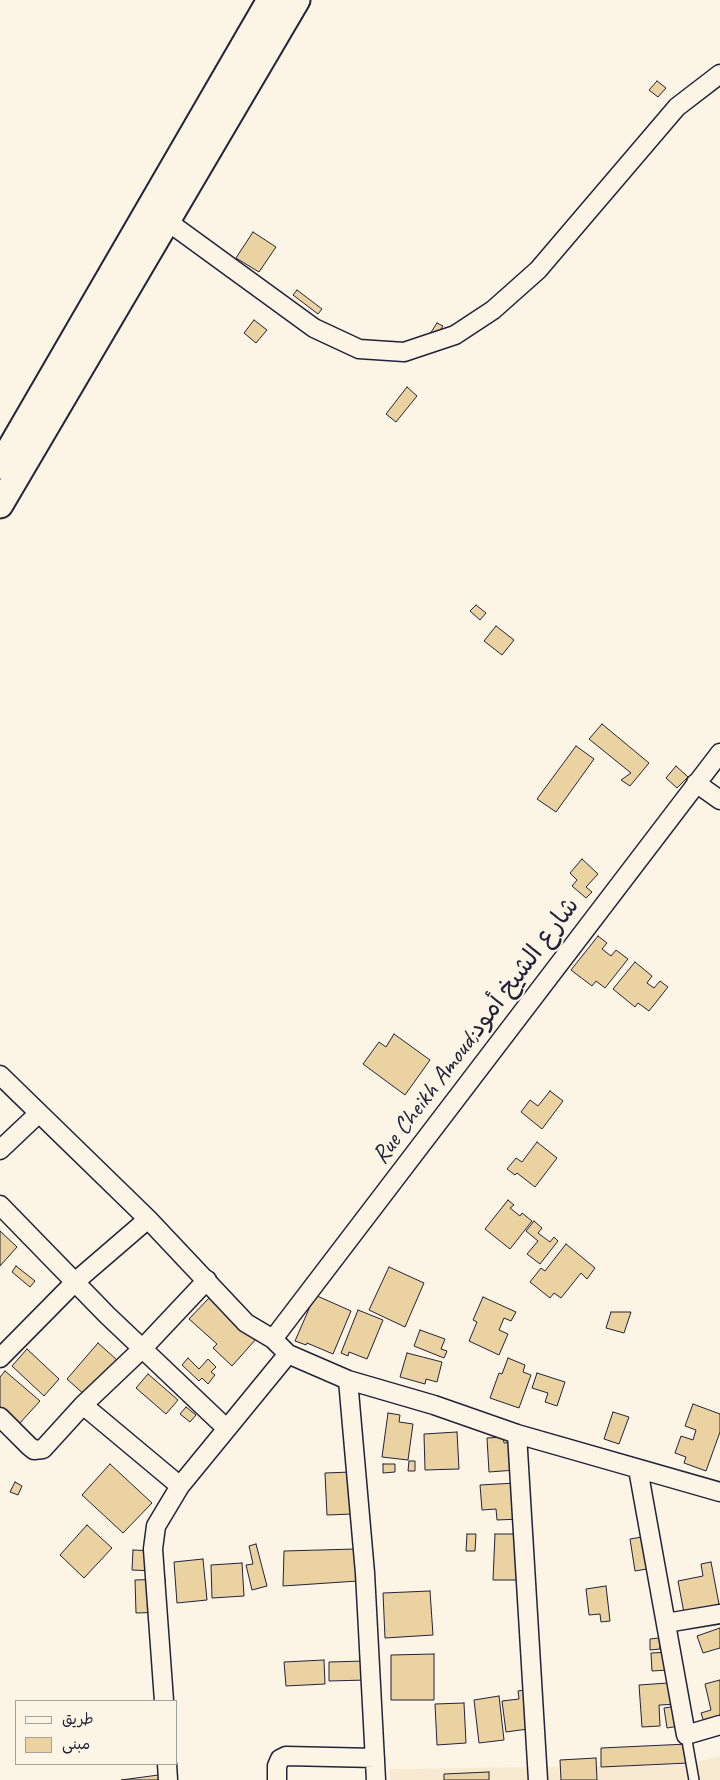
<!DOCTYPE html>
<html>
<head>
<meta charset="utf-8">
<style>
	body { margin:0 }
	#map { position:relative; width:720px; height:1780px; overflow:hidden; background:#fcf5e5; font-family:Caveat,"Playpen Sans Arabic",sans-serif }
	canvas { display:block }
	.legend { position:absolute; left:15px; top:1700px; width:162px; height:65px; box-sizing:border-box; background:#fcf5e5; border:1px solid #a5a1a1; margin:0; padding:6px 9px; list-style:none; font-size:15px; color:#22223b }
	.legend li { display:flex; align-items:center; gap:10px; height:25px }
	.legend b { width:25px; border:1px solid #a5a1a1 }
</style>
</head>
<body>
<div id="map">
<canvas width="720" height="1780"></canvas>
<ul class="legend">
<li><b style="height:6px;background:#fcf5e5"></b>طريق</li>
<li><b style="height:14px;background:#ebd2a1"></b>مبنى</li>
</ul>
</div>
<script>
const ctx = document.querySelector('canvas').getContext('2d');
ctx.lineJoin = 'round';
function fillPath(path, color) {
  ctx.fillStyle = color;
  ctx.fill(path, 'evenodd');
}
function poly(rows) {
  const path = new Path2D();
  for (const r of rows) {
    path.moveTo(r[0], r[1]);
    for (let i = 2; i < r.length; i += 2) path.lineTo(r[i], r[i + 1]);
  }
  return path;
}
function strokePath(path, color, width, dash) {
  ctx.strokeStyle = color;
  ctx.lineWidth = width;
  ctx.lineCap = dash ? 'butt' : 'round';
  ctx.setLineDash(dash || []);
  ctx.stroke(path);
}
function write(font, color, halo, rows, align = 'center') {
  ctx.font = font + ' Caveat,"Playpen Sans Arabic",sans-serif';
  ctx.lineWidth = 4;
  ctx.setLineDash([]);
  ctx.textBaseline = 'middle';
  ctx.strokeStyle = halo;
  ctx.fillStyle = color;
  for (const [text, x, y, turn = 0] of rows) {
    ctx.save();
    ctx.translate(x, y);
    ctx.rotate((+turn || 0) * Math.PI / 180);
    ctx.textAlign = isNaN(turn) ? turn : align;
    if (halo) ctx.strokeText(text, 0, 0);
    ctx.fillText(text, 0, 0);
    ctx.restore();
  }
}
fillPath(poly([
	[720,1756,720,1780,390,1780,390,1769,686,1765]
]), '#f7ead1');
const building = poly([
	[657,81,666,88,658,97,649,90,657,81],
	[253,232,276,247,259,272,236,258,253,232],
	[297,290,322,309,318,314,293,295,297,290],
	[254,320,267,330,256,343,244,333,254,320],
	[437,323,443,326,433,341,428,337,437,323],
	[407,387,417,396,396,422,386,414,407,387],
	[476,605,486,613,480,620,470,611,476,605],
	[496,626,514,640,502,655,484,641,496,626],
	[602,724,649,763,630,786,621,780,631,773,589,739,602,724],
	[576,746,594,759,556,812,537,799,576,746],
	[676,766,688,777,677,788,666,778,676,766],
	[582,859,598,874,586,887,592,892,586,898,572,886,577,880,570,873,582,859],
	[598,936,607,943,602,949,611,956,616,950,628,959,605,988,596,981,592,986,571,970,598,936],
	[635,962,652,976,647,983,654,988,660,981,668,987,649,1011,638,1003,635,1007,613,989,635,962],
	[394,1034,430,1060,405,1095,363,1064,379,1042,386,1047,394,1034],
	[550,1091,563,1101,542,1129,521,1112,530,1100,538,1106,550,1091],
	[537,1142,557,1158,535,1187,517,1173,515,1175,507,1169,516,1158,522,1162,537,1142],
	[508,1200,514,1205,510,1208,520,1216,522,1213,532,1221,510,1249,485,1229,508,1200],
	[534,1221,542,1228,538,1233,550,1242,554,1237,558,1241,540,1264,527,1254,538,1241,526,1231,534,1221],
	[0,1231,17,1247,0,1266,0,1231],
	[566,1244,595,1268,587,1279,581,1273,561,1298,554,1293,550,1298,530,1282,541,1268,545,1271,566,1244],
	[16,1266,35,1281,30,1287,12,1272,16,1266],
	[389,1267,424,1283,405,1327,369,1310,389,1267],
	[315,1295,351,1311,333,1354,307,1343,306,1345,295,1341,315,1295],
	[210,1297,256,1339,232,1366,213,1348,217,1344,189,1319,210,1297],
	[483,1297,516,1312,511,1321,504,1318,499,1330,508,1334,499,1355,469,1341,477,1322,473,1320,483,1297],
	[358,1310,383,1320,367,1359,349,1352,348,1356,341,1353,358,1310],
	[611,1312,631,1312,624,1333,606,1328,611,1312],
	[420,1330,445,1339,441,1349,447,1351,444,1358,414,1346,420,1330],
	[98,1343,117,1360,86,1396,67,1379,98,1343],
	[27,1349,59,1379,44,1396,12,1366,27,1349],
	[407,1353,442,1362,437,1382,426,1379,425,1384,400,1377,407,1353],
	[188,1358,199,1369,208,1359,216,1367,211,1372,215,1375,208,1384,202,1378,199,1381,182,1365,188,1358],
	[508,1358,525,1365,523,1372,531,1375,519,1408,490,1398,499,1373,502,1374,508,1358],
	[5,1371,40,1401,19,1424,0,1408,0,1377,5,1371],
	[537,1373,565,1382,557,1406,545,1402,548,1393,532,1388,537,1373],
	[148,1374,178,1400,166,1414,136,1388,148,1374],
	[693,1404,720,1414,720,1432,706,1471,684,1463,686,1457,675,1453,681,1436,693,1440,696,1430,685,1426,693,1404],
	[186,1407,196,1415,190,1422,180,1414,186,1407],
	[613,1412,629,1417,619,1444,604,1439,613,1412],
	[388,1413,400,1415,399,1422,413,1424,408,1460,382,1457,388,1413],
	[457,1432,459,1469,425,1470,424,1434,457,1432],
	[503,1437,504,1443,515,1442,516,1470,489,1472,487,1438,503,1437],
	[409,1461,415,1461,415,1471,408,1471,409,1461],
	[110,1464,152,1503,123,1533,82,1495,110,1464],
	[383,1464,395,1464,395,1472,383,1473,383,1464],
	[351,1472,353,1514,327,1515,325,1473,351,1472],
	[15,1482,22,1486,18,1495,10,1492,15,1482],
	[516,1483,520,1519,497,1520,496,1509,482,1510,480,1485,516,1483],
	[87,1525,112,1548,84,1578,60,1555,87,1525],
	[467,1534,476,1534,475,1551,466,1551,467,1534],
	[495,1534,522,1534,521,1580,493,1580,495,1534],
	[654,1535,659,1567,635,1571,630,1539,654,1535],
	[256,1544,267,1586,252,1590,246,1565,253,1564,249,1546,256,1544],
	[356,1549,358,1581,283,1586,284,1551,356,1549],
	[133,1550,155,1551,153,1571,132,1570,133,1550],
	[203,1559,207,1600,177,1603,174,1562,203,1559],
	[711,1562,719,1604,684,1613,678,1581,703,1576,701,1564,711,1562],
	[242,1563,244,1596,212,1598,211,1565,242,1563],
	[165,1579,166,1612,136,1613,135,1580,165,1579],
	[606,1586,610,1621,601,1622,600,1614,589,1615,586,1589,606,1586],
	[430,1591,433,1635,385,1638,383,1593,430,1591],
	[720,1628,720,1648,703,1653,697,1636,720,1628],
	[659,1638,660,1649,650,1650,650,1639,659,1638],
	[671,1652,681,1704,659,1705,660,1726,642,1727,639,1685,668,1683,668,1670,652,1671,651,1653,671,1652],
	[434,1654,434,1700,391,1700,391,1655,434,1654],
	[324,1660,325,1684,286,1686,284,1662,324,1660],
	[366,1661,367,1680,329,1681,329,1662,366,1661],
	[720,1680,720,1718,704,1722,701,1713,711,1710,705,1684,720,1680],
	[530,1689,535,1728,506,1732,502,1701,519,1699,518,1691,530,1689],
	[499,1696,504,1740,479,1743,474,1700,499,1696],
	[464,1703,466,1743,437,1745,435,1704,464,1703],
	[683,1705,686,1725,667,1728,664,1708,683,1705],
	[688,1744,689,1763,601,1767,601,1748,688,1744],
	[596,1758,597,1780,561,1780,560,1760,596,1758],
	[489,1772,489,1780,444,1780,444,1774,489,1772],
	[166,1774,167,1780,121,1780,166,1774]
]);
fillPath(building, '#ebd2a1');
strokePath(building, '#22223b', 1);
const lane = poly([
	[686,1735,694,1780]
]);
const street = poly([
	[167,221,314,328,359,349,404,352,455,335,493,310,538,270,677,107,720,74],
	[696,783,720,800],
	[0,1075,148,1219,246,1323,273,1339,288,1354,348,1380,434,1405,517,1434,720,1492],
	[0,1150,38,1114],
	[0,1205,107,1315,226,1428],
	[273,1339,720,753],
	[0,1358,76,1281,148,1219],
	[348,1380,365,1573,376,1780],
	[83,1405,180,1486],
	[0,1417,29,1446,34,1450,43,1449,83,1405,143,1348,207,1280],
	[517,1434,538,1780],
	[638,1469,686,1735,720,1725],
	[666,1623,720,1614],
	[164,1701,153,1549,156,1526,180,1486,288,1354],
	[167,1764,168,1780],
	[277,1780,277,1766,280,1759,286,1756,375,1758]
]);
const secondary = poly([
	[0,466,270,0],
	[0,505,297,0]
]);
strokePath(lane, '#22223b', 12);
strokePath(street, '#22223b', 21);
strokePath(secondary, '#22223b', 29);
strokePath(lane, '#fcf5e5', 9);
strokePath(street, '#fcf5e5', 18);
strokePath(secondary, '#fcf5e5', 25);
write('25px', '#22223b', '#fcf5e5', [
	["Rue Cheikh Amoud;شارع الشيخ أمود",476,1031,-53]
]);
</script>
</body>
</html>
